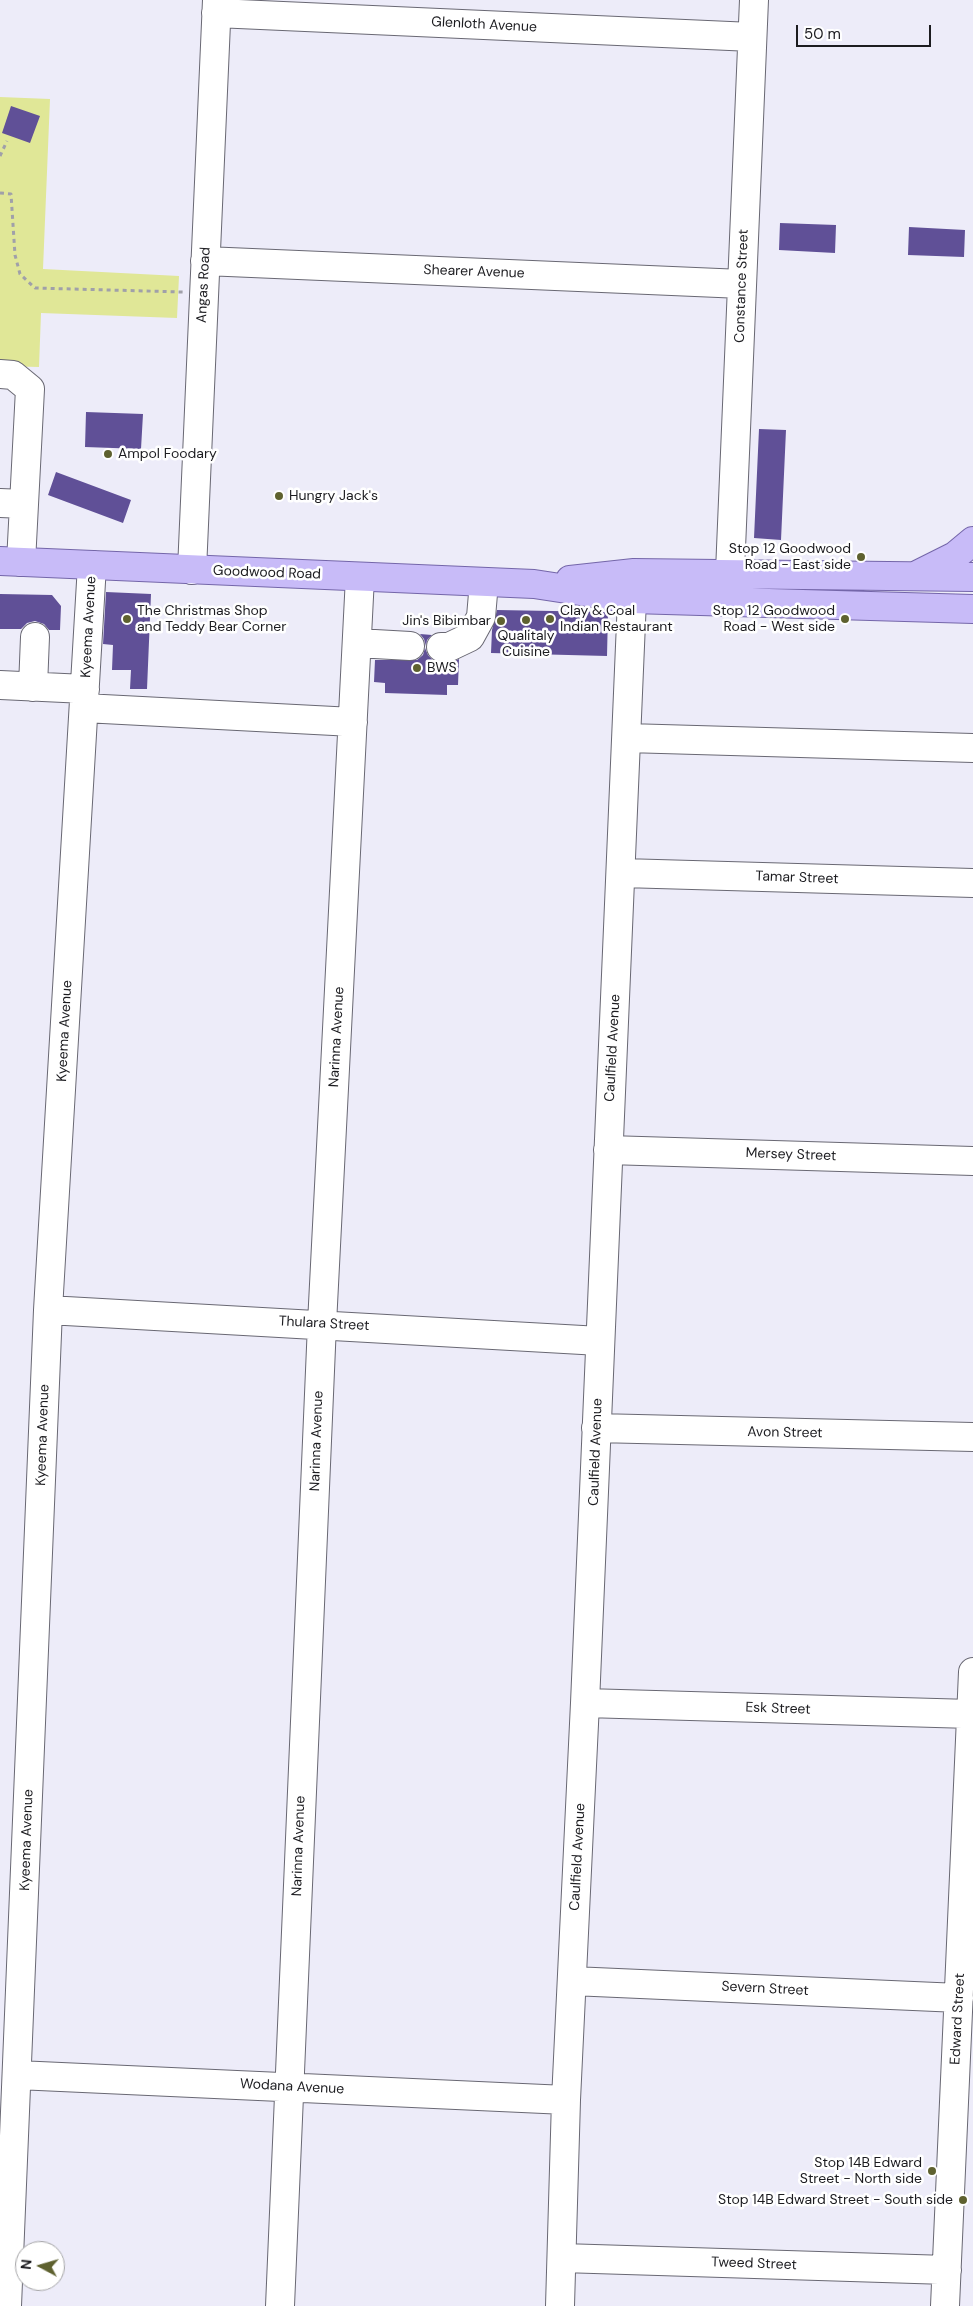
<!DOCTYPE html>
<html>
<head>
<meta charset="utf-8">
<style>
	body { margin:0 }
	#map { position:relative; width:973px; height:2306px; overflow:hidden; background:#edecf9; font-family:"DM Sans",sans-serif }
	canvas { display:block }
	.north { position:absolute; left:15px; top:2241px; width:50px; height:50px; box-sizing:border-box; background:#fff; border:1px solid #a4a4a6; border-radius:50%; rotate:276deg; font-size:14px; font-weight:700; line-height:20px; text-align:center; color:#1c1c20 }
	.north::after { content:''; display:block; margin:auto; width:18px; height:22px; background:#5e612f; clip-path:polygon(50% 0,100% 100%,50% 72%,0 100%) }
	.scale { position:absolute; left:796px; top:25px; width:135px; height:22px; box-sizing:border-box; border:2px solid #1c1c20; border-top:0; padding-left:6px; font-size:15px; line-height:18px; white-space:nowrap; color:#1c1c20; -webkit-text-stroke:4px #fff; paint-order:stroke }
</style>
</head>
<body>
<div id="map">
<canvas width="973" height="2306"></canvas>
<div class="north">N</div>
<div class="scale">50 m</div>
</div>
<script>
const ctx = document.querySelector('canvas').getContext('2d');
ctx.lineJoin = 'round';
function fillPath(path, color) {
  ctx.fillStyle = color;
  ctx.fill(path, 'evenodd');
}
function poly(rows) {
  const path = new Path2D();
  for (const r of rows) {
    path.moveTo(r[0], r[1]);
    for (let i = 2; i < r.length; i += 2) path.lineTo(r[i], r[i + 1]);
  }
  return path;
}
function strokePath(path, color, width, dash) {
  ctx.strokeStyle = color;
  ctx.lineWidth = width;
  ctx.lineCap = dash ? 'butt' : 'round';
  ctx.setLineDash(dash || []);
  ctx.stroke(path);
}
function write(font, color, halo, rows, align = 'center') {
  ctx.font = font + ' "DM Sans",sans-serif';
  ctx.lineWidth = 5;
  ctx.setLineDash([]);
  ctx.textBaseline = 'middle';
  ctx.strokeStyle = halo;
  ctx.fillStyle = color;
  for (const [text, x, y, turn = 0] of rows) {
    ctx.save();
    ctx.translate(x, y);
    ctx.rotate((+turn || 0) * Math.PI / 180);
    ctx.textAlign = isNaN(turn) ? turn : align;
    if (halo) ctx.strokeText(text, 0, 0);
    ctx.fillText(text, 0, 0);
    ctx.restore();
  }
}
fillPath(poly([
	[0,97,50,99,43,269,179,276,177,318,41,313,39,367,0,366]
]), '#e0e797');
fillPath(poly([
	[11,106,40,116,30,143,2,133],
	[780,223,836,225,835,253,779,250],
	[909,227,965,230,964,257,908,255],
	[86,412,143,414,141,449,85,447],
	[759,429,786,430,781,540,754,538],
	[56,472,131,500,123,523,48,495],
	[106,592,151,594,147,689,130,689,131,670,112,670,113,645,103,644],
	[0,594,52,595,61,606,60,630,49,630,44,624,35,621,27,623,21,629,0,629],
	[497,610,608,612,607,656,491,653,492,630],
	[420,634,432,635,427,640,426,646,424,639],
	[425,648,428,655,434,661,449,663,459,659,458,685,447,685,447,695,385,693,385,683,374,682,375,660,417,660,423,655]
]), '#605097');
const minor = poly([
	[216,13,752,37],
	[205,261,742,284],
	[0,374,13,375,30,389,21,562],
	[0,503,24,504],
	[192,570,217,0],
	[730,572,754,0],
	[357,643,410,646],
	[441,647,449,647,470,637,481,617,484,582],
	[0,685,85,689],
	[33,687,35,637],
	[84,708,353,722],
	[627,738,973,748],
	[622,873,973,883],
	[608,1150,973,1161],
	[48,1310,600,1341],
	[596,1428,973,1437],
	[585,1703,971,1714],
	[572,1981,959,1998],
	[17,2075,566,2100],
	[562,2258,947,2270],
	[7,2306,48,1310,92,565],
	[280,2306,322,1324,360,577],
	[560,2306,566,2100,585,1703,632,599],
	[945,2306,973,1672]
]);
const major = poly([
	[0,561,534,584,632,599,973,609],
	[919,574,955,556,973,541],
	[570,580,634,573,973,577]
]);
strokePath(minor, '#696873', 30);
strokePath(major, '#7466a9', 30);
strokePath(poly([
	[0,156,7,141],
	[0,193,11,194,15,255,20,274,35,288,183,292]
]), '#a0a0a9', 3, [4, 4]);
strokePath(minor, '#fff', 28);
strokePath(major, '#c8bbf8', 28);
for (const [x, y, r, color] of [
	[108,454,5,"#5e612f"],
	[279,496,5,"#5e612f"],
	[861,557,5,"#5e612f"],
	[127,619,5,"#5e612f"],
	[550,619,5,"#5e612f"],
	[845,619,5,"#5e612f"],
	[526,620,5,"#5e612f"],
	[501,621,5,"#5e612f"],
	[417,668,5,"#5e612f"],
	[932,2171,5,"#5e612f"],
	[963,2200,5,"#5e612f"]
]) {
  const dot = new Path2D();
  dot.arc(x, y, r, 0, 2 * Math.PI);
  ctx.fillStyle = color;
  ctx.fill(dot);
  strokePath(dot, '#fff', 2);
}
write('14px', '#1c1c20', '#fff', [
	["Glenloth Avenue",484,25,3],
	["Shearer Avenue",474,272,2],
	["Angas Road",204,285,-87],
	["Constance Street",742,286,-88],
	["Goodwood Road",267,573,2],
	["Kyeema Avenue",89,627,-87],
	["Tamar Street",797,878,2],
	["Kyeema Avenue",65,1031,-87],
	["Narinna Avenue",337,1037,-87],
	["Caulfield Avenue",613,1048,-87],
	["Mersey Street",791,1155,2],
	["Thulara Street",324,1324,3],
	["Avon Street",785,1433,1],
	["Kyeema Avenue",43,1435,-88],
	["Narinna Avenue",317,1441,-88],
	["Caulfield Avenue",596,1452,-88],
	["Esk Street",778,1709,2],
	["Kyeema Avenue",27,1840,-88],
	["Narinna Avenue",299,1846,-88],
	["Caulfield Avenue",578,1857,-87],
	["Severn Street",765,1989,3],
	["Edward Street",958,2019,-87],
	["Wodana Avenue",292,2087,3],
	["Tweed Street",754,2264,2]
]);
write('14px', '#1c1c20', '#fff', [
	["Ampol Foodary",118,454],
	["Hungry Jack's",289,496],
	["Stop 12 Goodwood",851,549,"right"],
	["Road - East side",851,565,"right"],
	["The Christmas Shop",137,611],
	["and Teddy Bear Corner",137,627],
	["Clay & Coal",560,611],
	["Indian Restaurant",560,627],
	["Stop 12 Goodwood",835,611,"right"],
	["Road - West side",835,627,"right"],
	["Jin's Bibimbar",491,621,"right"],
	["Qualitaly",526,636,"center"],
	["Cuisine",526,652,"center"],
	["BWS",427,668],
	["Stop 14B Edward",922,2163,"right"],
	["Street - North side",922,2179,"right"],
	["Stop 14B Edward Street - South side",953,2200,"right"]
], 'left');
</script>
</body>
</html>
